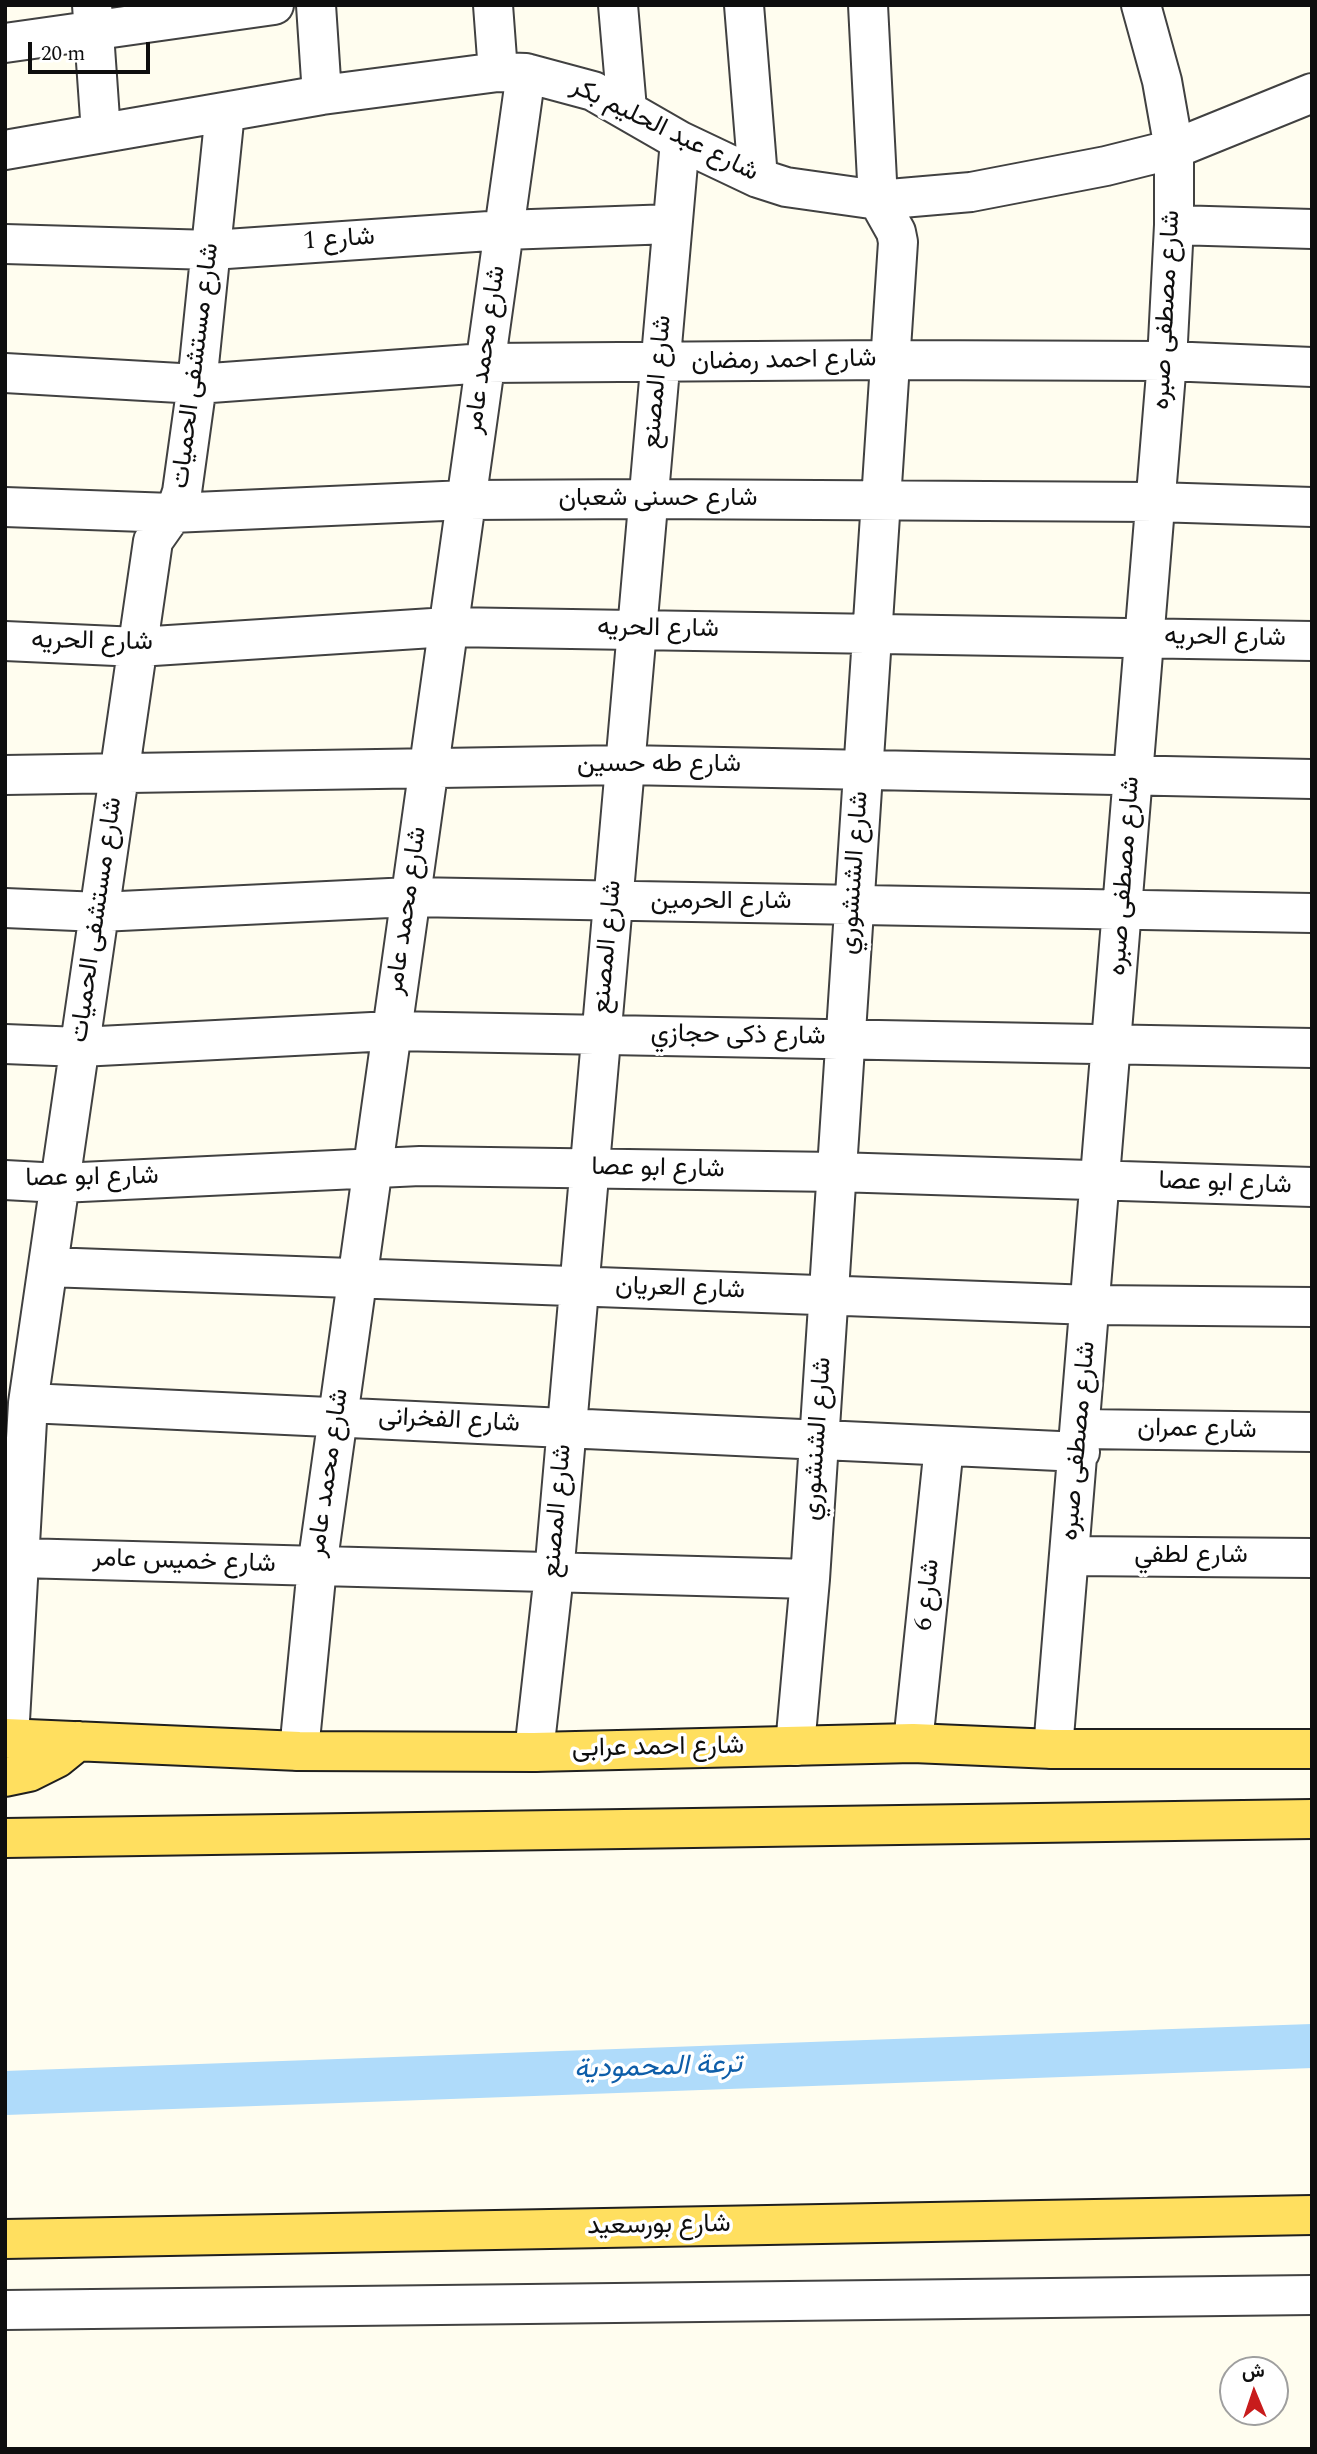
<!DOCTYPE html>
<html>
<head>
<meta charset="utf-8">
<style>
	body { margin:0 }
	#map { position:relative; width:1317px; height:2454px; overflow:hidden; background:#fffdef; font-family:Spectral,Vazirmatn,serif }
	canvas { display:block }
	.frame { position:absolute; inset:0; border:7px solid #0e0e0e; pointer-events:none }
	.north { position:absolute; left:1219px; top:2356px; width:70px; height:70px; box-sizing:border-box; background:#fff; border:2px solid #9f9f9f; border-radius:50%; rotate:358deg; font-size:19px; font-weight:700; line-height:28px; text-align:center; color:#0e0e0e }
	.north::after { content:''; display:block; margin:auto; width:24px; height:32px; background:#c81c1c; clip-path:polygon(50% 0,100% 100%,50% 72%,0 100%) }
	.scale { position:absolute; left:28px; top:42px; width:122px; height:32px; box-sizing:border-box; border:4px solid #0e0e0e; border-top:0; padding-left:9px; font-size:21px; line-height:24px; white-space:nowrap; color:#0e0e0e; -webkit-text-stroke:5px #fff; paint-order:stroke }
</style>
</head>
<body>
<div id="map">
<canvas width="1317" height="2454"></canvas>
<div class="frame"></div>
<div class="north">ش</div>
<div class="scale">20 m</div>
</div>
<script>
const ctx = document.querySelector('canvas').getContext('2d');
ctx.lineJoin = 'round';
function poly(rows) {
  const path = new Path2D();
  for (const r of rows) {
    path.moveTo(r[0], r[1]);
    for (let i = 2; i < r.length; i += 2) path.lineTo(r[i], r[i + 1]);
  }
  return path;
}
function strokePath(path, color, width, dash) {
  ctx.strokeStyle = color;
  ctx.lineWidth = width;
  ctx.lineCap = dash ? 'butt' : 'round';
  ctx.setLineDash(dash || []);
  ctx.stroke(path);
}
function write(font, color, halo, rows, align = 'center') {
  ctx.font = font + ' Spectral,Vazirmatn,serif';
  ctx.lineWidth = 7;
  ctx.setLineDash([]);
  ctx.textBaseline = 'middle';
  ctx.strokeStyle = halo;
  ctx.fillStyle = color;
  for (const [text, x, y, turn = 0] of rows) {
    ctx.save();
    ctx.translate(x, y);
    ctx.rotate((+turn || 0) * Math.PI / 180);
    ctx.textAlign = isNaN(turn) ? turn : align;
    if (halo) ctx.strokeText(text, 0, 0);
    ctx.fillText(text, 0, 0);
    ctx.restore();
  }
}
strokePath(poly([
	[5,2093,1312,2046]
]), '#afdbfa', 44);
const minor = poly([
	[92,5,101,133],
	[316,5,322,95],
	[493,5,498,72],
	[618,5,627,109],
	[744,5,758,178],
	[5,43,274,5],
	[5,150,322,95,498,72,526,73,593,91,680,141,758,178,786,187,878,200,971,192,1106,166,1174,149,1312,93],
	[1174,225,1312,229],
	[5,244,212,250,504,230,672,224],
	[5,373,197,384,485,363,890,360,1167,361,1312,367],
	[5,507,172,513,466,500,649,499,1155,502,1312,507],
	[5,641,138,647,448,627,1312,641],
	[5,775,625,765,1312,779],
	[5,908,100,912,410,897,1312,913],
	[5,1044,80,1047,391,1031,1312,1048],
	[5,1180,60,1183,420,1166,836,1172,1312,1187],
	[48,1267,1092,1305,1312,1307],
	[28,1403,1080,1452],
	[1081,1429,1312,1432],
	[1071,1556,1312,1558],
	[19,1558,810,1579],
	[9,1738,28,1403,153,541,177,507,182,492,197,384,225,112],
	[913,1743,944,1446],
	[795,1746,810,1579,898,242,896,232,878,200,868,5],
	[1053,1749,1167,361,1174,225,1174,149,1162,81,1141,5],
	[299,1751,317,1567,526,73],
	[534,1752,554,1574,680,141],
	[5,2310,1312,2295]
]);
const major = poly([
	[5,1738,299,1751,534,1752,913,1743,1053,1749,1312,1749],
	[5,1777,29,1772,57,1758,78,1741],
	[5,1838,1312,1819],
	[5,2239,1312,2215]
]);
strokePath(minor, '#414141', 42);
strokePath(major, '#1f1f1f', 42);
strokePath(minor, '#fff', 38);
strokePath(major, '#ffdf5f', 38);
write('26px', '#0e0e0e', '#fff', [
	["شارع عبد الحليم بكر",664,131,26],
	["شارع 1",339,241,-4],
	["شارع مصطفى صبره",1168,310,-87],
	["شارع محمد عامر",487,350,-82],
	["شارع احمد رمضان",784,362,-1],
	["شارع مستشفى الحميات",197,366,-83],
	["شارع المصنع",659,382,-85],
	["شارع حسنى شعبان",658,500],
	["شارع الحريه",658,630,1],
	["شارع الحريه",1225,639,1],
	["شارع الحريه",92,643,1],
	["شارع طه حسين",659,766],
	["شارع الشنشوري",856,873,-86],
	["شارع مصطفى صبره",1126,876,-86],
	["شارع الحرمين",721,903],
	["شارع محمد عامر",408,911,-82],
	["شارع مستشفى الحميات",98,920,-82],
	["شارع المصنع",609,947,-85],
	["شارع ذكى حجازي",738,1037,1],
	["شارع ابو عصا",658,1170,1],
	["شارع ابو عصا",92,1179,-1],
	["شارع ابو عصا",1225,1185,2],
	["شارع العريان",680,1290,2],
	["شارع الفخرانى",449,1422,3],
	["شارع عمران",1197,1431,1],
	["شارع الشنشوري",819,1439,-86],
	["شارع مصطفى صبره",1080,1441,-85],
	["شارع محمد عامر",330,1473,-82],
	["شارع المصنع",559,1511,-85],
	["شارع لطفي",1191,1557],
	["شارع خميس عامر",184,1563,2],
	["شارع 6",929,1595,-84],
	["شارع احمد عرابى",658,1749,-1],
	["شارع بورسعيد",659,2227,-1]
]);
write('italic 28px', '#0e5ea9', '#fff', [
	["ترعة المحمودية",658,2069,-2]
]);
</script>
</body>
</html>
